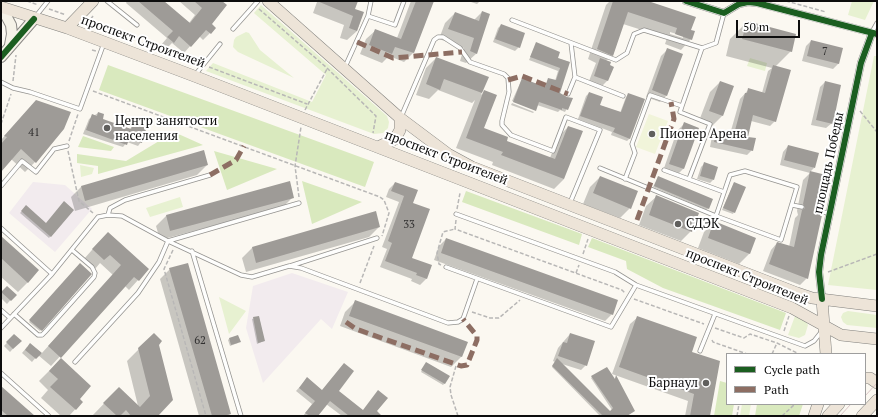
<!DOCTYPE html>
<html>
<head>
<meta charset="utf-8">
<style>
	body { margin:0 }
	#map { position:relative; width:878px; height:417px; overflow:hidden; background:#fbf8f1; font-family:"PT Serif",serif }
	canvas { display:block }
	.frame { position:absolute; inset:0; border:2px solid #0d0d0d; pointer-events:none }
	.legend { position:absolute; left:726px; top:353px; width:140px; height:52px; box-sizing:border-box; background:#fff; border:1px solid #9e9e9e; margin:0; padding:5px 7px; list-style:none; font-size:12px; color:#0d0d0d }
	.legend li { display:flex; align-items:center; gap:8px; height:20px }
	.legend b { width:20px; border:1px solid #9e9e9e }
	.scale { position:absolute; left:736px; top:20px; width:64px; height:18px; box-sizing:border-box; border:2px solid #0d0d0d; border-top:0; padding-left:5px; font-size:12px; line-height:14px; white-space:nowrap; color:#0d0d0d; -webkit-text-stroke:3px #fff; paint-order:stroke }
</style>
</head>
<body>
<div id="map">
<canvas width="878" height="417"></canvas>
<div class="frame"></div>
<ul class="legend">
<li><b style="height:5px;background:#1b5e20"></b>Cycle path</li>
<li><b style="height:5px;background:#8d6e63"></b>Path</li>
</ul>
<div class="scale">50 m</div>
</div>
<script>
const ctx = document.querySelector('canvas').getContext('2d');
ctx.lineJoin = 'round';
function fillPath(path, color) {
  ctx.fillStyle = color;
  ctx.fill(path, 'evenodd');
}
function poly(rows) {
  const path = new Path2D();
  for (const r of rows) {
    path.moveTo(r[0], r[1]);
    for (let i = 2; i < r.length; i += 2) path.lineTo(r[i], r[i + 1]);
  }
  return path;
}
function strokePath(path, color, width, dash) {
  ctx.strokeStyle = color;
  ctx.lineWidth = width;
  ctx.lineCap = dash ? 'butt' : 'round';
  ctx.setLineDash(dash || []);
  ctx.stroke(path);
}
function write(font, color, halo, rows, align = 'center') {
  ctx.font = font + ' "PT Serif",serif';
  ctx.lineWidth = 4;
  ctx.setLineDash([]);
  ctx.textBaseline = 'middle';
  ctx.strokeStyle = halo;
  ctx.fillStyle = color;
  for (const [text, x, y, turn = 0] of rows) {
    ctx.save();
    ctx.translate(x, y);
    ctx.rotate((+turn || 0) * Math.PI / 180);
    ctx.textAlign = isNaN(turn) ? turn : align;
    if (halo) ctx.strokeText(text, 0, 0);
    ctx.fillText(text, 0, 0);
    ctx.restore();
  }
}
fillPath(poly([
	[33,182,65,185,92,209,55,252,9,213],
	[292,273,348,292,332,329,321,319,263,383,246,328,253,286]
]), '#f2ebee');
fillPath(poly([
	[852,1,874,1,865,20,848,15],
	[261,5,387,116,389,122,388,128,383,133,374,134,206,71,213,63,312,102,326,75,255,14,254,13],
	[246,32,249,33,260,50,294,78,238,52,233,47,234,40,236,37],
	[874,56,877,56,877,290,828,285],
	[750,58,767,63,765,71,747,66],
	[80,165,94,168,92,174,81,177],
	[180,197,183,207,150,217,146,208],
	[219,297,246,311,229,334],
	[848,311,877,315,877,328,847,325,843,322,841,317,843,313],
	[795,316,806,322,808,325,805,335,799,338,788,335],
	[742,404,751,404,749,416,740,416]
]), '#e7f1d1');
fillPath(poly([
	[108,65,374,162,365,187,99,90],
	[174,132,203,145,98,174,98,166,77,163,77,154,126,161],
	[83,136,114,147,111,151,78,147],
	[214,151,277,169,227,190],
	[302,181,362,202,312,224],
	[466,191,582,234,579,245,462,202],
	[592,238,786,313,780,330,663,288,627,269,626,261,588,247],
	[720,381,727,383,727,404,734,404,732,416,714,416],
	[757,404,803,404,799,416,755,416]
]), '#d9e9be');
fillPath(poly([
	[649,114,668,121,655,154,636,147]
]), '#f1f4da');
fillPath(poly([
	[127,1,163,1,189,23,195,15,179,1,221,1,210,24,210,33,203,40,199,36,184,53,172,43,166,49,161,45,167,38,126,3],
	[315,1,357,1,354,10,363,13,357,31,347,40,340,38,344,25,313,13,317,2],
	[411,1,432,1,413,53,404,62,389,56,382,63,360,54,366,39,376,30,397,38],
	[468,1,480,1,477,4],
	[610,1,645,1,690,30,691,39,681,50,665,44,667,38,623,24,613,55,606,61,609,66,613,67,607,81,602,86,589,81,596,63,588,59,606,5],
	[670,32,683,36,683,38,670,34],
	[482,12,477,53,466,63,460,61,464,48,439,39,445,23,455,13,474,20],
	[747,22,791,51,775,67,775,121,770,126,751,121,746,137,752,150,747,155,710,147,712,136,717,131,730,134,740,99,749,89,762,93,768,71,772,68,726,56,730,39],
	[501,25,519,47,515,51,493,42,498,28],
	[811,41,842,49,838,64,833,69,802,61,806,46],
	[536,44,557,58,569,62,559,93,567,98,572,98,565,112,560,110,558,112,537,105,535,110,512,101,522,79,544,88,549,79,555,81,558,71,529,60],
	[668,49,667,95,660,102,646,97,661,56],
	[436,58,487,77,481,95,484,92,483,129,506,142,550,158,558,137,568,127,564,179,554,189,492,165,493,162,456,148,475,100,472,103,438,90,429,99,416,95,426,68],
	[720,82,733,87,722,116,712,126,699,121,710,92],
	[825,82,832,123,826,128,811,125,820,87],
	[589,93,599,105,620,113,626,97,629,94,630,138,627,141,611,135,612,132,578,119,586,96],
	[36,101,35,162,25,172,11,159,1,170,1,140],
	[512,103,534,112,533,113,511,105],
	[98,113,101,120,130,129,134,123,141,142,138,146,127,142,123,147,83,134,89,119],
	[684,124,683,169,676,176,663,171,677,131],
	[788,146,814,168,810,172,829,177,822,208,818,212,807,278,800,285,763,271,771,250,777,243,789,247,795,218,798,215,797,211,803,180,810,173,780,165,783,152],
	[203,151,207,165,197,175,75,211,71,197,81,187],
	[705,163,713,180,710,183,697,179,701,167],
	[600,177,630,208,620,218,583,204,590,187],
	[658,177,708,208,707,210,653,187],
	[395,183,412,203,410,258,431,266,426,279,420,285,411,281,412,279,380,267,387,249,382,247,399,202,386,197,389,189],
	[734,183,745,188,733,214,722,210],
	[657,196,691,231,681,241,639,225,646,206],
	[293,197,283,207,160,240,156,226,166,216],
	[26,207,46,224,73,210,49,238,20,213],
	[375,213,379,227,369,237,246,272,242,258,252,248],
	[714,222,755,238,749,254,739,264,698,248,704,232],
	[1,237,28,282,18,292,1,277],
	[446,239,612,314,605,321,434,260,439,246],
	[99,242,148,269,129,290,125,286,51,366,38,355,32,362,22,353,27,347,41,354,113,275,100,263,95,269,84,259],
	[80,265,90,275,40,331,29,322],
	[170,269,230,414,227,416,199,416,160,279],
	[7,287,15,295,7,304,1,298,1,293],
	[355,302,466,343,461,357,451,367,340,326,345,312],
	[259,317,264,341,257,344,252,319],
	[638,317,690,353,709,416,685,416,688,401,612,374,630,324],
	[570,334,586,365,581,370,562,364,610,412,612,410,591,378,592,377,614,380,616,377,626,416,600,416,552,367,555,362,553,361,558,348],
	[14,335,20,341,10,352,4,346],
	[229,339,238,343,230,346,228,340],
	[158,344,156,416,92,416,119,388,138,406,127,361,139,349],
	[61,359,78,399,82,402,69,416,61,416,41,398,48,390,39,381],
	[425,365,445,383,443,385,421,372],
	[304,382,322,391,337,391,362,411,375,412,381,416,342,416,326,404,317,416,303,416,312,404,296,391],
	[1,388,33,416,1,416]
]), '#0003');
fillPath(poly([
	[138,1,164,1,190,23,202,8,194,1,222,1,227,5,212,24,216,28,211,34,206,30,191,47,179,36,174,43,167,37,173,31],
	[317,1,358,1,355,9,364,12,357,31,349,28,353,16],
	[416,1,434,1,414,53,395,47,392,54,369,45,375,29,401,39],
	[613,1,648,1,696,17,691,30,695,31,692,40,675,34,677,28,628,12,613,56,597,49],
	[482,11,490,14,477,54,470,51,474,38,448,29,455,12,479,21],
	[747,21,796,34,792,52,742,39],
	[501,24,525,33,520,48,495,39],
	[811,40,843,48,839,64,807,56],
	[536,42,560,52,558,58,570,62,560,93,567,97,573,98,568,110,562,108,562,110,539,102,536,111,513,102,522,78,545,87,548,78,556,80,560,68,530,57],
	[667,48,683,54,667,96,652,90],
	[595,56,611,62,610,65,614,67,608,81,594,76,600,58],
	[436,57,489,77,482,93,444,79,440,90,426,84],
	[773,65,791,70,776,122,753,115,748,137,756,138,753,151,714,142,717,130,734,134,745,93,747,93,748,88,765,93],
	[720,81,734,86,723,116,709,111],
	[825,81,841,85,833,124,816,120],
	[484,90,497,95,484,128,508,137,507,141,555,159,568,126,583,131,564,179,501,155,503,152,466,138],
	[589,92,603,97,600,105,621,112,628,93,645,99,630,139,613,132,615,128,580,116],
	[36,100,71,112,64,129,36,163,21,149,1,172,1,144,7,137,4,136],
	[98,112,104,114,103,119,131,129,134,122,147,126,142,143,129,139,127,145,86,130,92,114,97,116],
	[684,122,699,128,684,169,669,164],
	[788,145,819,153,815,168,784,160],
	[204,150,208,165,85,201,81,186],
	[704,162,718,167,714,180,700,176],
	[810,171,830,176,823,209,819,211,822,215,808,279,769,264,777,242,794,247,802,210,805,208,803,204],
	[600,176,638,191,631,209,593,193],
	[658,176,713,199,709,209,654,186],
	[290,181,294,198,170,231,166,215],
	[395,182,418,190,413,203,430,209,412,258,432,265,427,279,416,275,417,273,385,261,392,243,388,241,404,196,391,191],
	[734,182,746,187,735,213,723,208],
	[656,195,699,213,692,232,649,215],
	[64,201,74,210,51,237,21,211,26,205,46,223],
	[376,211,380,227,256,263,252,247],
	[714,221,756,238,750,254,708,238],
	[108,232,149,269,139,281,134,277,61,358,48,346,121,265,110,255,104,260,92,249],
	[1,236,39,270,28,283,1,258],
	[446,238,618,300,613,315,441,253],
	[80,263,92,274,91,275,42,331,29,320],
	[188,263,231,414,223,416,212,416,169,268],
	[7,286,17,295,11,301,1,292],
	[355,300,468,342,462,357,349,316],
	[259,316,265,341,258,343,253,317],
	[637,316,697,337,692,352,720,361,710,416,690,416,694,394,619,367],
	[154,333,162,341,159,345,173,400,158,416,131,416,126,410,120,416,117,416,103,403,119,387,140,407,150,396,138,348],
	[570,333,595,341,587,366,558,356,563,342,567,343],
	[14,334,22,341,13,349,6,342],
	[238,335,241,342,231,345,229,338],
	[30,343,42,353,36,359,25,350],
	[61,358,91,386,80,399,83,402,76,410,50,387,58,379,49,371],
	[557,358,610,411,613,408,591,376,607,367,615,379,616,375,635,411,627,416,603,416,552,366],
	[426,362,450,376,445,384,421,370],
	[344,363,354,371,339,391,363,410,378,390,388,398,377,411,382,416,349,416,330,401,318,416,310,416,305,413,315,401,299,388,307,377,322,390],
	[1,386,35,416,8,416,1,410]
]), '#9e9b97');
const lane = poly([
	[107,1,137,25],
	[36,16,48,1],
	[368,16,395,25,404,1],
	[512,20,616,60,627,53,634,34,644,30,702,48],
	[233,29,258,1],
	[872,32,877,23],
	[571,43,575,77],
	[345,67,368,16,371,1],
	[195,75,220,44],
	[1,82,13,88,30,92,80,109,104,43],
	[568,94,575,77,623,96],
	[682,106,680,112,710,124,689,179],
	[401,117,434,40,438,37,443,37,460,48,470,62,504,74,508,78,509,92,502,121,502,125,511,135,553,151,566,117,600,130,570,203],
	[600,168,716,216,781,240,797,187,745,171,730,175,716,216],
	[664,170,724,192],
	[625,179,635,153,632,144,650,95,682,106,702,48,716,43,724,13],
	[1,186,22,161,36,172,54,149,67,146],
	[792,205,802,207],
	[822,212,829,213],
	[456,214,615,272,636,285,805,346,814,341,822,331],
	[108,215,110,208,125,200,210,175],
	[1,228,52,274],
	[192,251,241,416],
	[290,266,377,238],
	[446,267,611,327,636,285],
	[1,310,10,318],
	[14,314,38,335,42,335,45,332,94,277,95,273,92,267,72,250],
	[1,328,52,274,98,217,108,215,122,216,168,241,241,275,252,277,289,266,301,268,448,323,458,322,463,319,477,279],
	[700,351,715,314],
	[75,362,138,293,159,262,168,241,299,203],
	[1,373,49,416]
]);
const street = poly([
	[686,1,724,13,739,4,748,2,757,3,877,34],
	[822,299,819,272,821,255,861,63,872,33]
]);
const secondary = poly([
	[2,8,11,25,12,34,10,45],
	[1,57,34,19]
]);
const primary = poly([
	[268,1,400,118,448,154,472,167,797,293,812,298,877,306],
	[1,7,67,28,194,76,792,308,841,335,877,339],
	[67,28,93,1],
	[378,147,395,139,400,130,400,118],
	[822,299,826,354],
	[865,378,870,378,877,383],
	[814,416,818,404],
	[828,416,839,404],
	[862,416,877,400]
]);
strokePath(lane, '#949390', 5);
strokePath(street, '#949390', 8);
strokePath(secondary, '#8b8986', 12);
strokePath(primary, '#81807d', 12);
strokePath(poly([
	[27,1,38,5],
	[786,1,826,12],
	[49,9,66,15],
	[259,9,327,68,376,116,373,133],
	[93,16,88,23,198,63],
	[92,50,96,51],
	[209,67,307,104],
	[13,81,16,55],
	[93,91,380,197,384,200,389,213,382,236],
	[305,110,327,69],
	[860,111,877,132],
	[1,124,11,94],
	[69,141,78,114],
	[68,151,79,201,93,213],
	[299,197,295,166,301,127],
	[457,209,460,193],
	[456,220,455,229,622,290,625,293],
	[173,250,164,269,206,416],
	[583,254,588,239],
	[441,265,439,264,437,253,443,232,455,229],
	[828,272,877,254],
	[576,273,579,265],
	[360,283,374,246],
	[634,299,704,324],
	[472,312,490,318,499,318,520,300],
	[715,328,744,338,750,334,777,343,799,354],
	[784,331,789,316],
	[712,340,713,342,747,354],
	[772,354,777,343],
	[456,366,450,387,451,395,458,416],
	[737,416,739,404],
	[782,416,795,404]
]), '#b8b7b6', 1.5, [4, 2]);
strokePath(lane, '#fefefd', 3.5);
strokePath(street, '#fefefd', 7);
strokePath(secondary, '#f5f2e8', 10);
strokePath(primary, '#ede4d8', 11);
strokePath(poly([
	[865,396,877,383],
	[840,416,851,404]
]), '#d8c4c6', 1);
strokePath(poly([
	[357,42,393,58,462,52],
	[508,80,522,76,568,94],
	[210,175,236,160,244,146],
	[637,220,674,119,671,102],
	[346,322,356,329,461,366,467,365,477,340,477,336,463,319]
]), '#8d6e63', 5, [10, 5]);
strokePath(poly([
	[686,1,724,13,739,4,748,2,757,3,877,34],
	[1,57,34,19],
	[822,299,819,272,821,255,861,63,872,33]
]), '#1b5e20', 6);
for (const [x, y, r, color] of [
	[107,128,4,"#605f5d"],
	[652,134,4,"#605f5d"],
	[678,224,4,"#605f5d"],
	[706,383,4,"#605f5d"]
]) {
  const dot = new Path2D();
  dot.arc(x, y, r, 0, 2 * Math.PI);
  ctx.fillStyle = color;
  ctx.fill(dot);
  strokePath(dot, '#fff', 1.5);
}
write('11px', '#313030', null, [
	["7",825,52],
	["41",34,133],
	["33",409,225],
	["62",200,341]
]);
write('13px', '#0d0d0d', '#fff', [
	["проспект Строителей",143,42,20],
	["проспект Строителей",446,158,21],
	["площадь Победы",829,163,-78],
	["проспект Строителей",747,277,22]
]);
write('13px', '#0d0d0d', '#fff', [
	["Центр занятости",115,121],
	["населения",115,136],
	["Пионер Арена",660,134],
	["СДЭК",686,224],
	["Барнаул",698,383,"right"]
], 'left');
</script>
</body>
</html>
